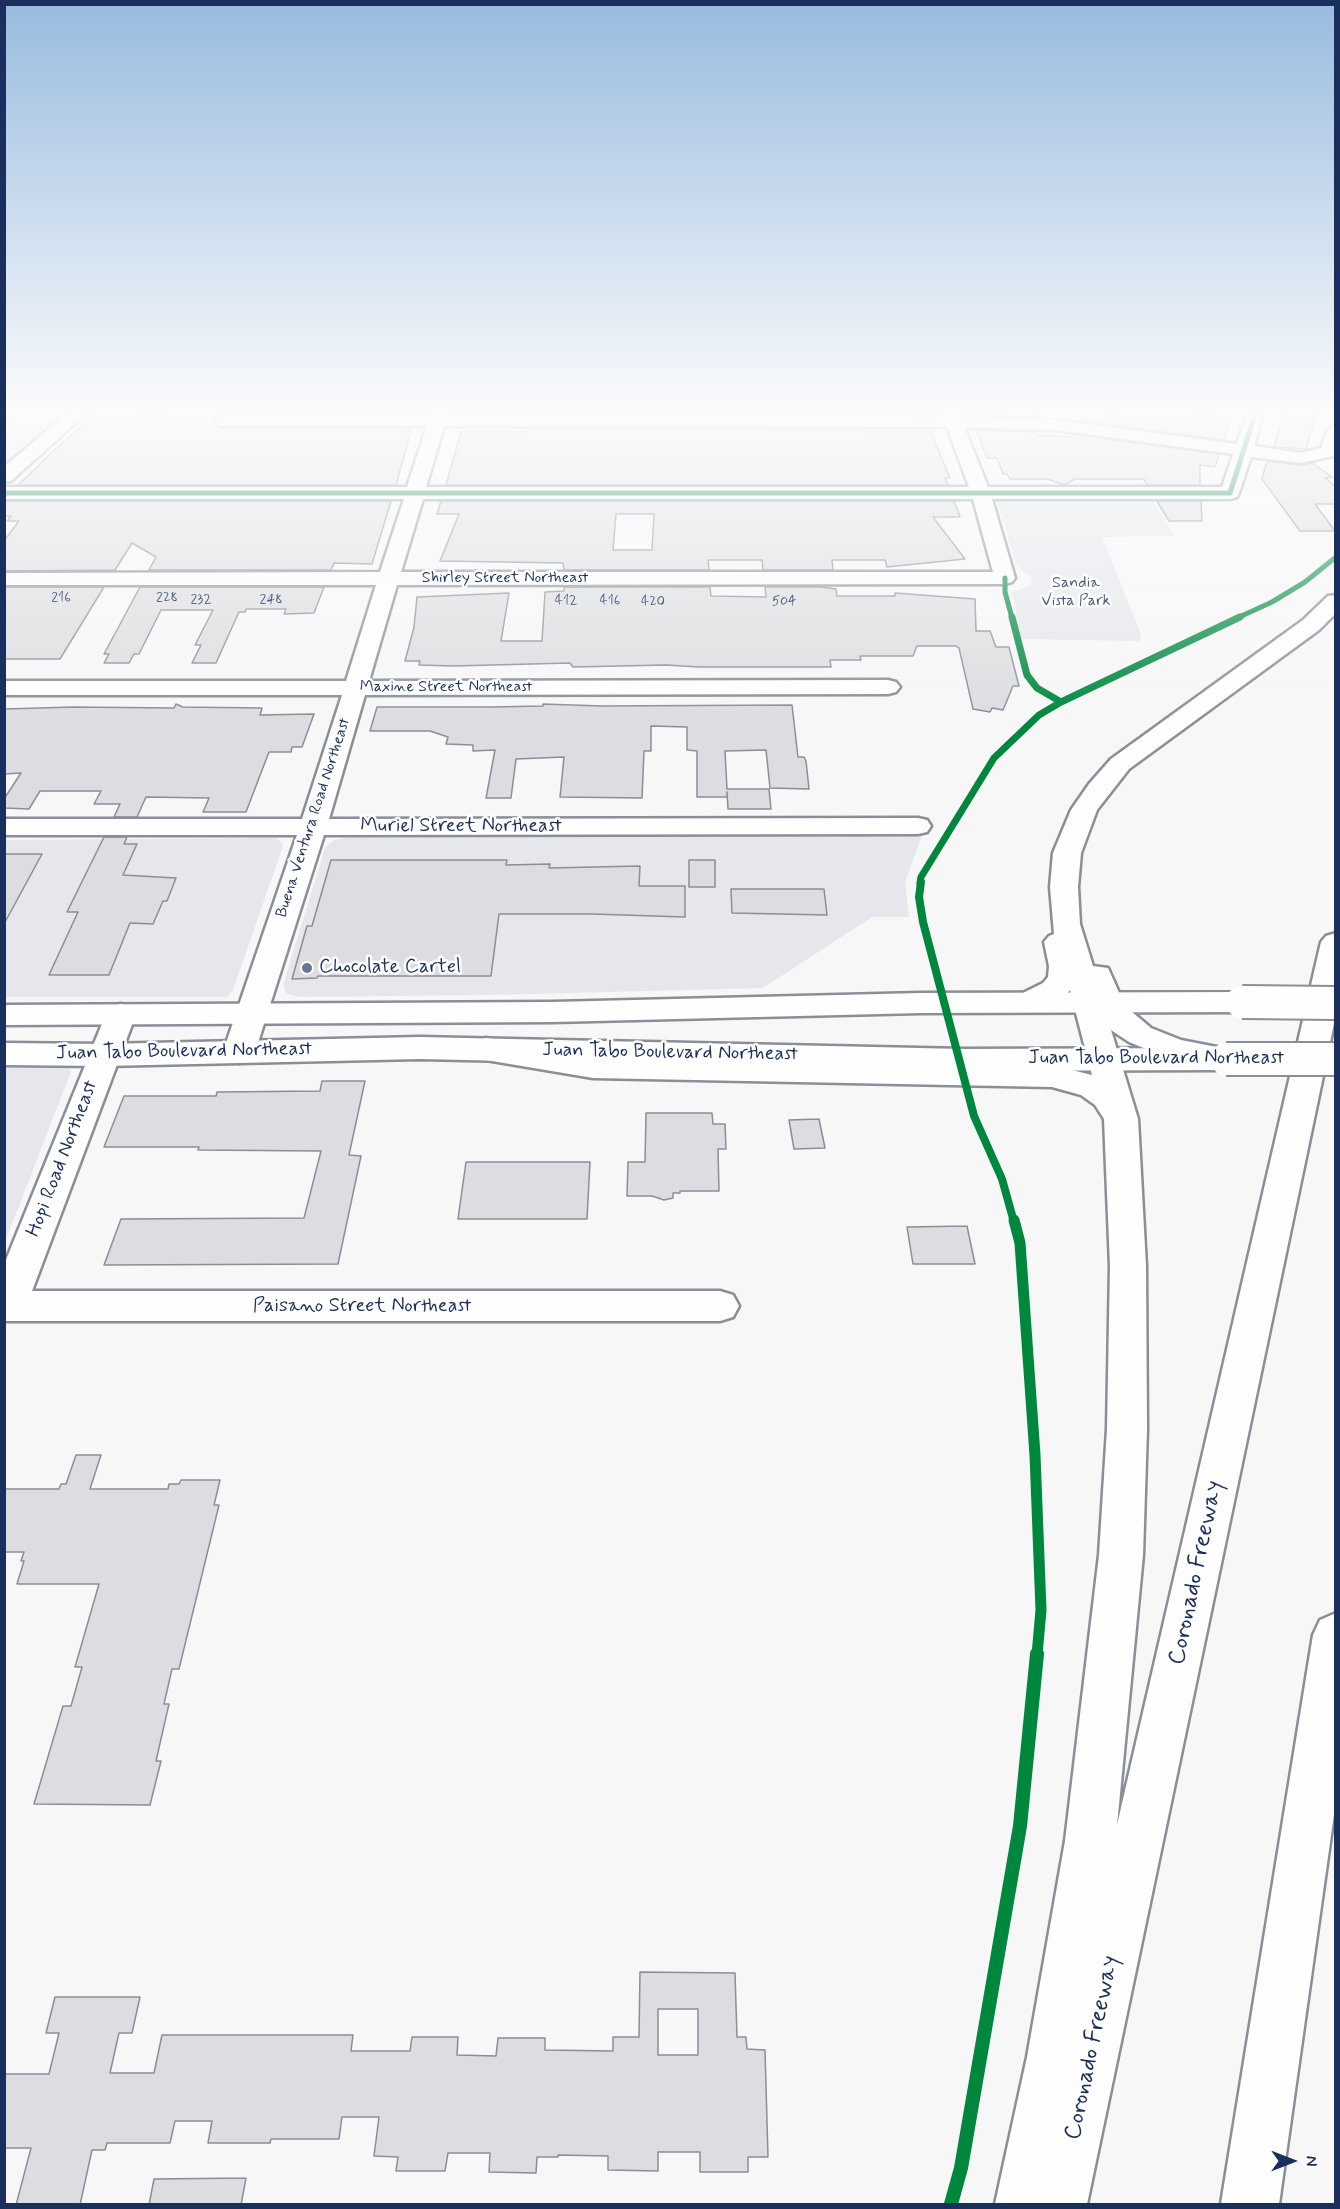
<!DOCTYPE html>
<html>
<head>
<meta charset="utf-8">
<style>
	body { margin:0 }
	#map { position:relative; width:1340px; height:2209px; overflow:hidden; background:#f7f7f8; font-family:Mynerve,sans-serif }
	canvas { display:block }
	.frame { position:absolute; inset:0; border:6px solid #1b2f5e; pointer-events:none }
	.north { position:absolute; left:1262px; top:2131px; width:60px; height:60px; -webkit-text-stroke:4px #fff; paint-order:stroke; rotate:90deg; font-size:16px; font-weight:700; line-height:24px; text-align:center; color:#1b2f5e }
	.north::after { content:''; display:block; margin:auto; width:21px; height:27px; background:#1b2f5e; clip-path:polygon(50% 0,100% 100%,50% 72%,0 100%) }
</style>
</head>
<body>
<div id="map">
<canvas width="1340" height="2209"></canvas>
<div class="frame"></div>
<div class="north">N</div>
</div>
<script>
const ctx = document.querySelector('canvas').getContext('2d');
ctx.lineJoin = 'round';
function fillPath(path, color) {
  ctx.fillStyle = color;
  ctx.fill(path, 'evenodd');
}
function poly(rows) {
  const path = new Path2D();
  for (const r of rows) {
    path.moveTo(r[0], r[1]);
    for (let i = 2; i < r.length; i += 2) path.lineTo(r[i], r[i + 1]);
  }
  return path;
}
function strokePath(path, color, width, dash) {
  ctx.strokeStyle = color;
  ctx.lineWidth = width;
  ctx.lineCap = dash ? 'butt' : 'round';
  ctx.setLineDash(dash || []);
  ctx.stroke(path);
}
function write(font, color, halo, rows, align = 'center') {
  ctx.font = font + ' Mynerve,sans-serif';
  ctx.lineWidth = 5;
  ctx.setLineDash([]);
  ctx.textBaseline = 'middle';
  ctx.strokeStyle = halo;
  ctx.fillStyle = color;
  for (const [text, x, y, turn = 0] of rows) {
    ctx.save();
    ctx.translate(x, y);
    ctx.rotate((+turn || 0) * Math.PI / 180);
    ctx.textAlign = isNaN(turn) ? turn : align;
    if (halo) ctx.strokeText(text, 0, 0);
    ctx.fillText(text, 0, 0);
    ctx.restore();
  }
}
fillPath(poly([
	[5,411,71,411,5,467],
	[922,836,905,882,909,917,872,917,763,988,492,995,300,997,287,994,283,985,325,848,334,840,349,837],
	[276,838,281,842,283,846,233,990,227,997,5,997,4,840],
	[5,1066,68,1066,71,1072,5,1242]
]), '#e6e7ec');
fillPath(poly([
	[1151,497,1174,536,1102,537,1139,629,1141,637,1139,641,1021,639,1012,592,1030,586,1032,578,1016,565,997,501,999,499]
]), '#e5e6ec');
const building = poly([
	[100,411,169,416,173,411,223,414,216,416,213,421,216,426,224,428,404,428,403,431,411,431,396,485,18,485,62,443,100,411],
	[244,411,410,411,409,414,242,414,244,411],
	[531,411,859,411,860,415,531,414,531,411],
	[970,411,1035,411,1035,417,972,415,970,411],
	[1084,411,1155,421,1160,411,1231,418,1224,440,1079,421,1084,411],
	[1285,411,1317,411,1306,449,1274,447,1285,411],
	[528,428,864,429,866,432,931,432,950,478,945,478,948,485,446,485,461,432,527,432,528,428],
	[976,430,1035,432,1036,435,1071,437,1072,434,1219,454,1215,467,1200,465,1200,485,1147,485,1144,479,1075,479,1065,485,1047,479,1010,479,1007,474,1003,474,997,458,987,458,976,430],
	[1269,461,1301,465,1312,463,1332,477,1325,478,1335,486,1335,504,1315,504,1335,531,1300,531,1262,479,1266,464,1269,461],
	[4,501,391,501,372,564,334,563,331,570,149,570,156,557,132,543,115,570,4,571,4,541,19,521,7,521,11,516,4,516,4,501],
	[441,501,954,501,960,517,933,517,965,559,887,567,885,560,832,560,833,570,763,570,762,560,708,560,709,570,564,570,563,563,440,561,459,514,437,514,441,501],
	[616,514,654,514,652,550,613,550,616,514],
	[1157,501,1201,501,1202,521,1169,521,1157,501],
	[4,587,104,587,60,659,4,659,4,587],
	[140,587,324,587,314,613,284,614,286,609,246,609,245,612,239,612,216,663,192,663,201,645,195,645,213,610,161,610,139,654,134,654,129,663,104,663,109,654,104,654,140,587],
	[564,587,710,587,711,596,766,597,765,587,820,587,836,589,837,596,895,596,895,593,975,599,976,631,990,631,996,647,1009,647,1019,686,1013,686,1003,710,992,708,990,712,973,709,959,648,956,646,917,646,913,656,860,656,861,660,830,660,831,667,699,667,666,665,573,667,570,663,454,666,419,665,420,661,405,661,414,627,417,597,509,593,501,641,542,641,545,592,564,591,564,587],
	[176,704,183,707,262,708,260,715,314,714,302,747,292,747,291,752,269,752,246,812,203,812,209,798,146,797,137,817,114,817,120,804,94,804,101,791,40,791,29,809,4,808,4,799,21,773,4,774,4,709,73,707,174,708,176,704],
	[543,704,602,706,792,705,798,757,804,757,806,761,809,789,770,788,766,750,725,751,727,789,769,789,771,809,728,809,727,792,727,797,697,797,697,751,687,750,687,727,651,726,651,751,644,751,642,798,560,797,564,757,516,759,511,798,486,798,495,750,473,751,473,745,446,744,448,737,430,731,370,731,377,707,491,707,543,706,543,704],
	[104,837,127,837,124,844,137,844,123,875,176,878,167,901,163,901,153,924,130,923,109,975,49,975,78,912,67,912,104,837],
	[4,854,42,854,4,924,4,854],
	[331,860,507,860,506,865,550,864,549,868,640,866,639,886,685,886,685,917,592,914,499,914,491,976,318,976,317,978,292,979,307,926,312,926,331,860],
	[689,860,715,860,715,887,689,887,689,860],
	[731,889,824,889,827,915,732,913,731,889],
	[322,1081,365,1081,349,1155,361,1156,338,1264,104,1265,121,1219,304,1218,321,1151,198,1150,199,1147,104,1147,124,1096,216,1096,217,1092,320,1091,322,1081],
	[646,1113,712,1113,713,1124,725,1124,726,1149,718,1149,719,1191,680,1191,680,1193,673,1193,673,1198,664,1200,652,1196,627,1196,628,1162,645,1162,646,1113],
	[819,1119,825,1148,794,1149,789,1120,819,1119],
	[466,1162,590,1162,587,1219,458,1219,466,1162],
	[967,1226,975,1264,913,1264,907,1227,967,1226],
	[76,1455,101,1455,90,1489,168,1489,169,1484,179,1484,181,1480,220,1480,214,1505,219,1505,179,1669,172,1669,164,1704,169,1704,156,1761,161,1761,150,1805,34,1804,63,1706,71,1706,82,1667,75,1667,99,1584,17,1584,24,1561,21,1561,24,1552,4,1552,4,1489,59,1489,61,1484,66,1484,76,1455],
	[640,1972,735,1973,737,2037,746,2037,747,2049,765,2050,768,2157,748,2157,748,2172,700,2172,700,2152,658,2152,658,2171,608,2170,608,2156,558,2155,558,2157,537,2157,536,2173,489,2172,490,2153,448,2153,445,2171,396,2171,398,2157,374,2156,379,2117,342,2117,339,2139,271,2139,270,2143,208,2143,212,2121,175,2121,170,2143,107,2143,105,2150,92,2150,80,2205,16,2205,31,2148,4,2148,4,2074,49,2074,59,2033,46,2033,55,1997,140,1997,132,2033,119,2033,110,2073,154,2073,162,2035,353,2035,351,2051,410,2051,412,2037,458,2037,457,2055,496,2056,498,2038,545,2038,545,2050,613,2051,613,2037,639,2037,640,1972],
	[658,2009,698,2009,698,2055,658,2055,658,2009],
	[246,2178,241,2205,149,2205,154,2179,246,2178]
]);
fillPath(building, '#dcdde0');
strokePath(building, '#8a8e97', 1.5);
const minor = poly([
	[70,411,89,411,11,481,4,482,4,467,70,411],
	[432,411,448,411,447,416,943,417,941,411,957,411,960,417,1056,420,1237,444,1248,411,1264,411,1254,446,1301,453,1321,448,1327,430,1336,425,1336,453,1333,456,1301,463,1251,457,1239,493,1237,497,1230,499,992,499,1015,578,1012,582,1005,584,397,585,369,681,888,680,896,682,900,687,896,692,888,694,365,695,329,819,918,818,927,820,931,826,927,832,918,834,324,835,255,1052,250,1060,239,1063,228,1060,223,1052,297,835,4,835,4,819,302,819,342,695,4,695,4,681,346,681,376,585,4,585,4,573,380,572,404,499,4,499,4,487,407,487,427,426,224,426,218,425,215,421,218,417,224,416,430,416,432,411],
	[444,426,947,427,969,487,426,487,444,426],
	[964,427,1056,430,1233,454,1222,487,988,487,964,427],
	[423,499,973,499,993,572,401,572,423,499],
	[121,1004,132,1007,136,1014,32,1291,720,1291,733,1295,739,1306,733,1317,720,1321,4,1321,4,1265,106,1014,110,1007,121,1004]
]);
const major = poly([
	[1242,992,1253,995,1257,1002,1253,1009,1242,1012,921,1013,553,1022,4,1025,4,1005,553,1002,921,993,1242,992],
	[420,1037,964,1049,1215,1048,1226,1051,1231,1059,1226,1067,1215,1070,964,1071,420,1059,104,1066,4,1065,4,1043,104,1044,420,1037]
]);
const highway = poly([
	[1336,595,1336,613,1319,630,1129,769,1097,810,1081,853,1078,887,1080,924,1093,966,1108,968,1125,1006,1151,1028,1181,1040,1237,1051,1242,1059,1237,1067,1226,1070,1175,1061,1129,1042,1111,1030,1138,1119,1146,1266,1147,1429,1143,1555,1117,1825,1321,942,1326,936,1336,933,1336,1014,1087,2204,995,2204,1027,2057,1065,1841,1099,1555,1107,1429,1110,1266,1104,1119,1095,1105,1081,1095,1052,1087,593,1078,486,1060,475,1057,470,1049,475,1041,486,1038,593,1056,1052,1065,1092,1075,1070,990,1065,997,1030,1012,1019,1009,1015,1002,1019,995,1043,983,1048,977,1049,966,1044,942,1049,936,1054,934,1050,887,1053,853,1071,810,1089,784,1111,759,1303,620,1328,596,1336,595],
	[1336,1613,1336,1800,1279,2204,1221,2204,1313,1635,1320,1620,1336,1613]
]);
strokePath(minor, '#8a8e97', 5);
strokePath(major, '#8a8e97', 5);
strokePath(highway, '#8a8e97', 5);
fillPath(minor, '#fefefe');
fillPath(major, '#fefefe');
fillPath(highway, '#fefefe');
const majorBridge = poly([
	[1242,1002,1336,1003],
	[1226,1059,1336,1059]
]);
strokePath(majorBridge, '#8a8e97', 36, []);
strokePath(majorBridge, '#fefefe', 32);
strokePath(poly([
	[4,493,1230,493,1256,411],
	[1005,578,1005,592,1012,618],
	[1237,618,1272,602,1305,582,1336,557]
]), '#00873e', 5);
strokePath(poly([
	[1012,617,1027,675,1037,688,1061,702],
	[920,883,921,877,994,758,1039,715,1061,702,1240,617]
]), '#00873e', 7);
strokePath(poly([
	[921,882,919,897,923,922,974,1116,1002,1179,1014,1222]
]), '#00873e', 8);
strokePath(poly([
	[1014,1220,1020,1243,1035,1455,1041,1610,1037,1655]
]), '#00873e', 11);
strokePath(poly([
	[951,2204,961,2168,1020,1826,1037,1654]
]), '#00873e', 14);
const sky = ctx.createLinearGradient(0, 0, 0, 720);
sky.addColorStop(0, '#98bbdf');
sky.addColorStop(0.57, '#fbfbfc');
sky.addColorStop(1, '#fbfbfc00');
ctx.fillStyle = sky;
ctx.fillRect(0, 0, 1340, 720);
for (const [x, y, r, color] of [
	[307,968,6,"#687594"]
]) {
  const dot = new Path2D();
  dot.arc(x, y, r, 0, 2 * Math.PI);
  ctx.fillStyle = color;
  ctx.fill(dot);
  strokePath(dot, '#fff', 2);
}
write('14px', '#4b5a7e', null, [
	["216",61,598],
	["228",167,598],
	["232",201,600],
	["248",271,600],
	["412",566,601],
	["416",610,601],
	["420",653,602],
	["504",784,602]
]);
write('16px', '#1b2f5e', '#fff', [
	["Shirley Street Northeast",505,579],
	["Maxine Street Northeast",446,688],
	["Buena Ventura Road Northeast",314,818,-72]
]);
write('16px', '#4a5a7f', '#fff', [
	["Sandia",1076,584],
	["Vista Park",1076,602]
]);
write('20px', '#1b2f5e', '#fff', [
	["Muriel Street Northeast",461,827],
	["Juan Tabo Boulevard Northeast",184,1052,-1],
	["Juan Tabo Boulevard Northeast",670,1053,1],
	["Juan Tabo Boulevard Northeast",1156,1059],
	["Hopi Road Northeast",63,1159,-69],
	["Paisano Street Northeast",362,1307]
]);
write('20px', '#1b2f5e', '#fff', [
	["Chocolate Cartel",319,968]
], 'left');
write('24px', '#1b2f5e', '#fff', [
	["Coronado Freeway",1197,1573,-78],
	["Coronado Freeway",1093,2048,-78]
]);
</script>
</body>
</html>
